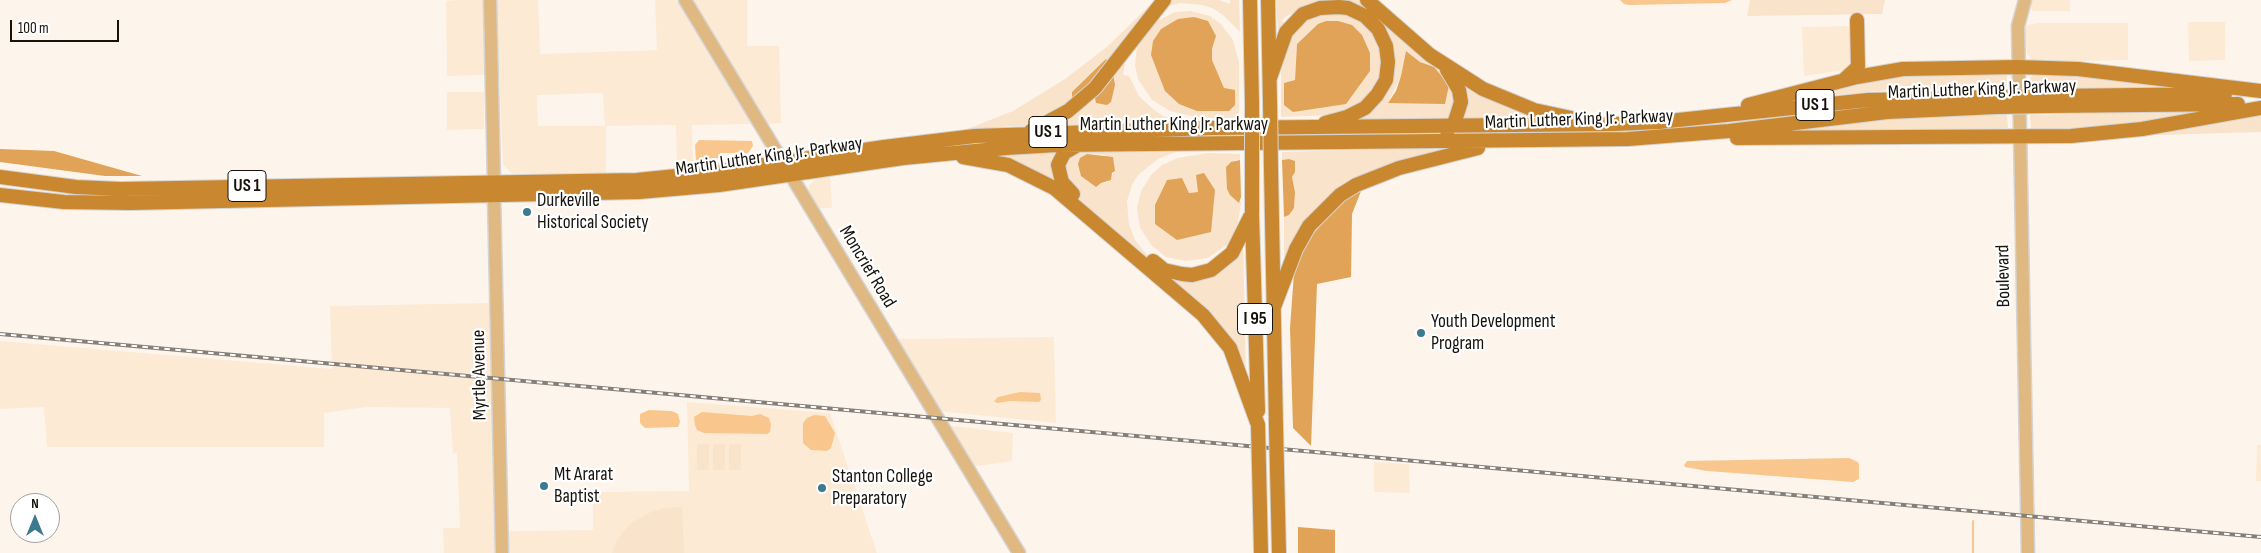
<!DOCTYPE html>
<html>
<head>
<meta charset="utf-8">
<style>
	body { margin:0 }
	#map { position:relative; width:2261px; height:553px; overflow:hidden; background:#fdf5ec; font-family:"Sofia Sans Condensed",sans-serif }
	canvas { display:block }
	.north { position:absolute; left:10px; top:493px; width:50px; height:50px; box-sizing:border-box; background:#fff; border:1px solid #a2a09e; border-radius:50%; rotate:0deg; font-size:14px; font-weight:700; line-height:20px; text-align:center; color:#16120c }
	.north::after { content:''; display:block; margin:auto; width:18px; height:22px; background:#3d7a90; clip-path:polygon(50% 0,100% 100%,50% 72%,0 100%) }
	.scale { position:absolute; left:10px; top:20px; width:109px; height:22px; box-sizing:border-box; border:2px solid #16120c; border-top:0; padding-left:6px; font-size:15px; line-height:18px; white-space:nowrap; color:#16120c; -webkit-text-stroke:4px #fff; paint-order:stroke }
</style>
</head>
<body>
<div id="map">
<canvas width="2261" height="553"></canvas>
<div class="north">N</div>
<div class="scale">100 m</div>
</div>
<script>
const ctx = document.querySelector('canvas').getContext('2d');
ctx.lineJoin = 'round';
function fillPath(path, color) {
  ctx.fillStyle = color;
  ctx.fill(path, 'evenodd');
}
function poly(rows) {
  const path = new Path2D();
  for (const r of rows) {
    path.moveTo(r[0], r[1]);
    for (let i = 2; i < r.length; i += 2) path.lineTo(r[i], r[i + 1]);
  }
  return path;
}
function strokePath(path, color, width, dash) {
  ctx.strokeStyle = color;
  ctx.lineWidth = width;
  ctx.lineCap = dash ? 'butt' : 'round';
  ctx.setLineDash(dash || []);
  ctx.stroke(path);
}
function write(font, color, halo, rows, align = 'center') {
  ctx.font = font + ' "Sofia Sans Condensed",sans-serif';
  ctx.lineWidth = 4.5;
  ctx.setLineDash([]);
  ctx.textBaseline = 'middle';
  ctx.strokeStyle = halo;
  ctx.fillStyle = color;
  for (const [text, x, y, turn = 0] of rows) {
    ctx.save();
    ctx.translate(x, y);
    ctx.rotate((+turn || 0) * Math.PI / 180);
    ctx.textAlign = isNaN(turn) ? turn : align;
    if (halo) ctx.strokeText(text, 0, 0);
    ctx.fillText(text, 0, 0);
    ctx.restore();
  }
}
fillPath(poly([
	[457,0,484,0,484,75,447,76,446,1],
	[496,0,538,0,540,54,657,50,655,0,676,0,751,124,692,125,693,167,677,168,676,125,606,126,606,173,512,174,503,164],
	[603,93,605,126,538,126,537,95],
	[692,0,747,0,747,46,779,46,781,123,769,124,764,121],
	[2030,0,2070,0,2070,11,2033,11,2030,8],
	[2188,22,2225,22,2225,60,2189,61],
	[2038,23,2128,23,2128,60,2033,62,2027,53,2024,29,2027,25],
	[1850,26,1854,59,1851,69,1804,76,1802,27],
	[447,92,484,92,484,129,447,130],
	[830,175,832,208,817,208,808,193,809,186,817,178],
	[490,303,496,553,444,553,443,528,460,528,457,453,453,453,450,408,367,407,324,413,324,447,47,447,44,407,0,409,0,341,332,369,330,306],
	[1054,337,1056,423,938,411,891,339],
	[687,402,830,413,877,553,508,553,508,531,593,530,593,492,689,491],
	[945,425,1013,433,1012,461,971,467],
	[2257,445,2261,445,2261,481,2256,481],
	[1374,462,1409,464,1410,493,1374,492]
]), '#fdead4');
fillPath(poly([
	[1155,0,1219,0,1230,4,1230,0,1239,0,1240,32,1223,15,1212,8,1202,5,1180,3,1165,7,1128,47,1123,75,1129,76,1139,96,1153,109,1163,116,1184,123,1012,126,962,131,1013,111,1065,79,1108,46],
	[1276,0,1363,0,1446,75,1456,98,1450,119,1352,120,1387,82,1374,18,1306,6,1287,16,1282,20,1285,26,1278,31],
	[1406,51,1420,62,1388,103,1401,76],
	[1750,0,1885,0,1882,14,1747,16],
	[1191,11,1210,16,1221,24,1233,40,1239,62,1239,118,1201,118,1170,111,1152,100,1138,79,1135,66,1137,46,1153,23,1175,12],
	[1216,36,1212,49,1212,60,1224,88,1159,73,1151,55],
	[1324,11,1354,15,1372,29,1384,58,1378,85,1356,107,1332,115,1281,117,1281,71,1285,44,1301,22],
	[1318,24,1284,105,1284,83,1295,80,1297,44],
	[2061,72,2199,87,2031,88,2030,78,2033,75],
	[1881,73,2002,73,2007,76,2006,89,1891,90,1812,97,1769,104],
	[1459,82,1543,117,1458,121],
	[2228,109,2127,127,2031,130,2030,115],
	[1966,115,2007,115,2008,128,1786,133,1880,119],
	[2247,116,2261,116,2261,132,2128,136],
	[1446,147,1446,150,1347,186,1284,269,1284,217,1289,215,1294,208,1295,192,1292,177,1295,172,1294,161,1289,159,1282,160,1282,152],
	[1181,150,1158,159,1138,175,1132,185,1127,201,1129,224,1135,240,1149,257,1184,270,1211,266,1243,233,1246,381,1232,345,1080,202,986,155,1036,151],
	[1087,154,1105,155,1115,171,1108,182,1101,183,1096,187,1085,178],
	[1208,153,1240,154,1240,160,1235,160,1227,178,1227,186,1239,202,1241,202,1237,229,1228,244,1208,258,1186,261,1166,257,1152,246,1140,228,1137,208,1141,191,1151,175,1162,165,1178,158],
	[1182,178,1189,193,1198,192,1155,205],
	[697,444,709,444,709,470,697,470],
	[713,444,725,444,725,470,713,470],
	[729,444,741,444,741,470,729,470],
	[682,507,684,553,612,553,617,540,630,524,651,512,665,508]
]), '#f9e3cb');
fillPath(poly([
	[1194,17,1208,21,1216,36,1212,49,1212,60,1224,88,1235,90,1235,105,1229,111,1197,111,1179,104,1165,91,1151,55,1153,41,1161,29,1178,19],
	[1326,21,1338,21,1352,25,1362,35,1370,53,1370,71,1346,104,1293,112,1284,105,1284,83,1295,80,1297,44,1318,24],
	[1406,51,1420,62,1434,67,1449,85,1445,104,1388,103,1396,91,1401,76],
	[1106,59,1112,68,1115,85,1111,102,1107,105,1096,103,1094,93,1075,102,1072,98,1072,92],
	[0,149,54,151,142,176,105,176,0,162],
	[1087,154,1113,157,1115,171,1112,173,1111,180,1101,183,1096,187,1081,176,1078,164,1080,158],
	[1289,159,1295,161,1295,172,1292,177,1295,192,1294,208,1289,215,1284,217,1282,160],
	[1240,160,1241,197,1239,203,1230,195,1227,189,1226,167,1231,162],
	[1204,173,1215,190,1211,232,1177,240,1155,224,1155,205,1167,180,1182,178,1189,193,1198,192,1196,175],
	[1363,186,1352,214,1351,277,1317,284,1311,446,1293,428,1290,328,1294,273,1308,240,1337,206],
	[1298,527,1335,530,1335,553,1298,553]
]), '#e0a358');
fillPath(poly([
	[1620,0,1732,0,1725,3,1629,5,1624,4],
	[699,140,752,141,753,146,748,153,720,153,720,158,696,161,695,145],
	[1020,392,1040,393,1041,400,1039,402,1010,401,997,403,994,401,998,397],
	[649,410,672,411,678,414,680,422,678,427,645,428,640,423,640,414],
	[702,412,752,416,760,414,769,418,771,425,770,432,767,434,704,433,697,430,695,425,694,417],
	[814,415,825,416,835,433,831,448,827,451,811,450,803,443,803,423,807,418],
	[1849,458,1858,462,1859,465,1859,479,1853,482,1707,471,1685,467,1684,465,1687,461]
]), '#f9c78d');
strokePath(poly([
	[1973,553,1973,521]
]), '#f9c78d', 2);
const major = poly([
	[490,0,494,182],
	[685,0,1019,553],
	[2025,0,2018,26,2028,553],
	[494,196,502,553]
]);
const highway = poly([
	[1250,0,1252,103],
	[1268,0,1270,103],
	[1367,0,1430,55,1483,89,1534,110,1576,119],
	[1270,78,1286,32,1303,14,1320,8,1339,7,1348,8,1365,16,1378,29,1386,46,1388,62,1386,80,1377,95,1365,108,1347,117,1325,123],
	[1845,79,1858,67,1857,20],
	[2048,96,2225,94],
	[1748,105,1857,77,1903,69,2018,67,2078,69,2261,91],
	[2049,106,2238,104],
	[1031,131,1068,111,1095,88,1164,0],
	[1447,131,1455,121,1461,102,1459,90,1447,70],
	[1737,138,2071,136,2142,129,2261,108],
	[963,157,1008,165,1054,188,1203,315,1230,348,1258,425],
	[1271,169,1276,426],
	[0,177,76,187,120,189,637,180,716,172,884,147,975,136,1213,128,1614,124,1659,122,1868,100,1996,97],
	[1073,194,1062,182,1058,165,1064,153,1078,145],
	[0,195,64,202,130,203,639,192,719,185,903,158,1006,148,1057,145,1628,139,1729,131,1887,112,1996,107],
	[1252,216,1258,411],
	[1153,261,1164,270,1182,274,1192,275,1211,270,1232,253,1252,213],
	[1274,307,1296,249,1309,226,1340,195,1356,185,1399,168,1478,148],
	[1259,467,1261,553],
	[1277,470,1279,553]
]);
strokePath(major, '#d5d4d3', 15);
strokePath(highway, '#d5d4d3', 16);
strokePath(major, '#dfb882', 12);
strokePath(highway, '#c9882f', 14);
const rail = poly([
	[0,334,2261,537]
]);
strokePath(rail, '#857f77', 4);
strokePath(rail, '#fff', 2, [5.5]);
const highwayBridge = poly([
	[1996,97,2048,96],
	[1270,103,1271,169],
	[1996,107,2049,106],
	[1252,213,1252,103],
	[1258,425,1259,467],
	[1276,426,1277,470]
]);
strokePath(highwayBridge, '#d5d4d3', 16, []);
strokePath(highwayBridge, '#c9882f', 14);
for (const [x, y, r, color] of [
	[527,212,5,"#3d7a90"],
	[1421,333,5,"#3d7a90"],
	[544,486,5,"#3d7a90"],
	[822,488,5,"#3d7a90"]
]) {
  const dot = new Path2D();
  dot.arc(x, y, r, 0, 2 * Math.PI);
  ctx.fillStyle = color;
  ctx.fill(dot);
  strokePath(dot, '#fff', 2);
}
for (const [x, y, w] of [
	[1815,105,38],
	[1048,132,38],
	[247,186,38],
	[1255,319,35]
]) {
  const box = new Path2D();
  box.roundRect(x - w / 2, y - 15.5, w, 31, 4);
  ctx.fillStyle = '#fff';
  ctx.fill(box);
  strokePath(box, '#16120c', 1);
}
write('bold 18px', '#16120c', null, [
	["US 1",1815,105],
	["US 1",1048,132],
	["US 1",247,186],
	["I 95",1255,319]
]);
write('19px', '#16120c', '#fff', [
	["Martin Luther King Jr. Parkway",1982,90,-2],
	["Martin Luther King Jr. Parkway",1579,120,-2],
	["Martin Luther King Jr. Parkway",1174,125],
	["Martin Luther King Jr. Parkway",769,157,-8],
	["Moncrief Road",867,267,59],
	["Boulevard",2004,276,-91],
	["Myrtle Avenue",480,375,-91]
]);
write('19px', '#16120c', '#fff', [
	["Durkeville",537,201],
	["Historical Society",537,223],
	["Youth Development",1431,322],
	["Program",1431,344],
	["Mt Ararat",554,475],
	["Baptist",554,497],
	["Stanton College",832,477],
	["Preparatory",832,499]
], 'left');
</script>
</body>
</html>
